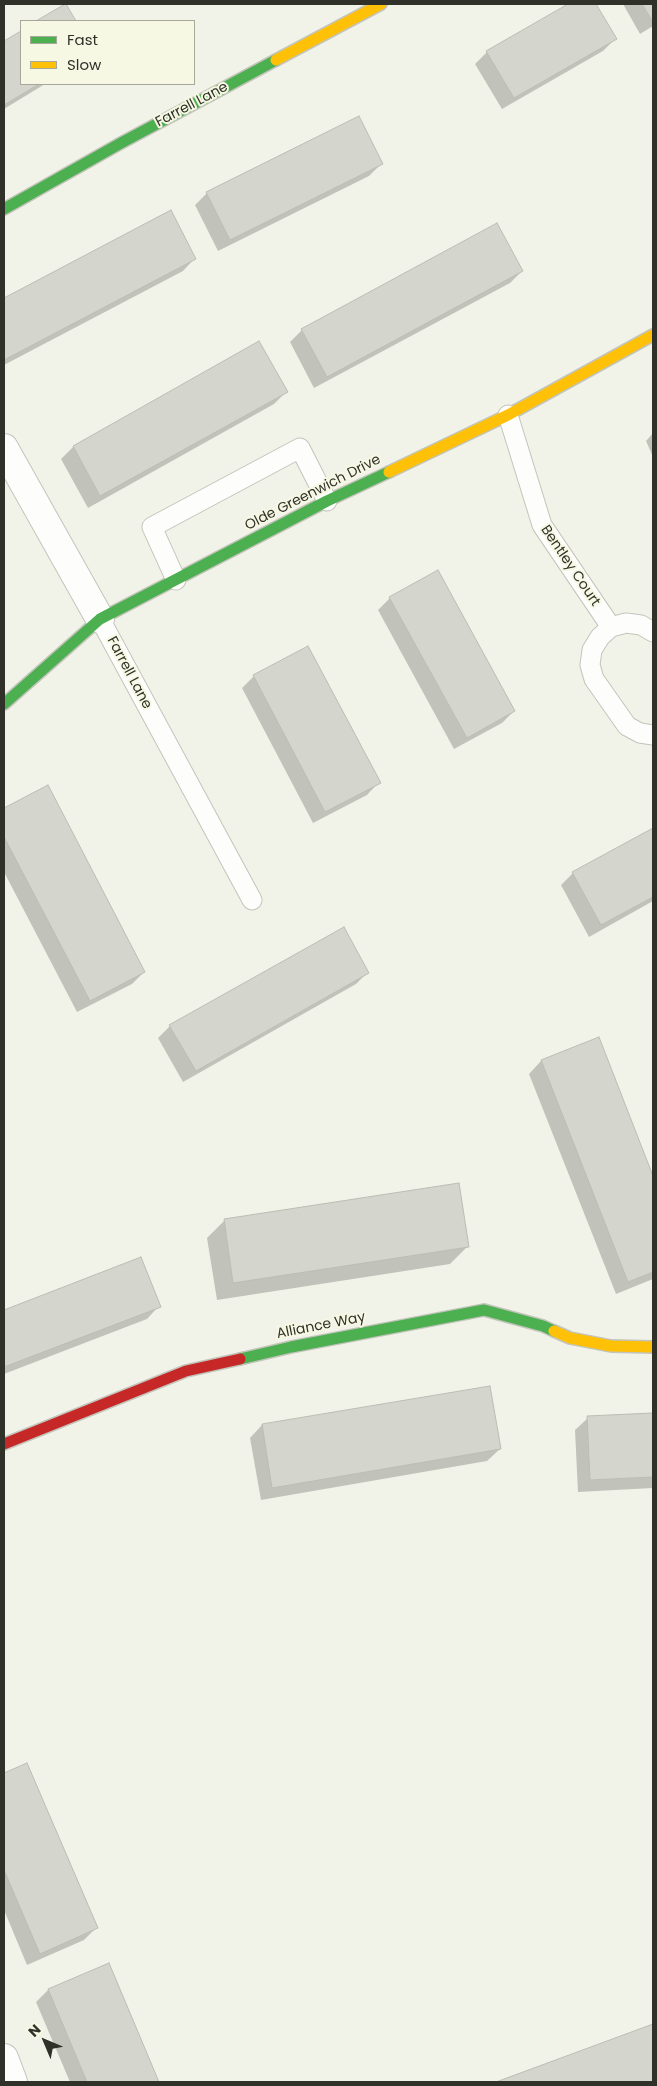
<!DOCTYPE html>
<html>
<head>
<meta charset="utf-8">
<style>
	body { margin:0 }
	#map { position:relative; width:657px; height:2086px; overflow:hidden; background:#f2f3e8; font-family:Poppins,sans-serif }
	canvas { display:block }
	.frame { position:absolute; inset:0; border:5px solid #303129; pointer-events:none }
	.legend { position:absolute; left:20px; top:20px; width:175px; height:65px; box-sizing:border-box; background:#f6f8e3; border:1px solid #a7a899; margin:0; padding:6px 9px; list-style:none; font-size:15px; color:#303129 }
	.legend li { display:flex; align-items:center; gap:10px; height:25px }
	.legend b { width:25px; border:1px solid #a7a899 }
	.north { position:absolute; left:20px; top:2016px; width:50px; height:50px; -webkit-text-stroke:4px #f6f8e3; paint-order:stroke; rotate:315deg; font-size:14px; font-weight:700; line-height:20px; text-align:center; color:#303129 }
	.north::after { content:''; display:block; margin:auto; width:18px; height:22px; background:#303129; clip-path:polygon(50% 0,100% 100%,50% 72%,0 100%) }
</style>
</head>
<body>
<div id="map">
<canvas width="657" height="2086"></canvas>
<div class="frame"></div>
<ul class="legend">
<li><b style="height:6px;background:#4caf50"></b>Fast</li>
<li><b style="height:6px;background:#ffc107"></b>Slow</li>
</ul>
<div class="north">N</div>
</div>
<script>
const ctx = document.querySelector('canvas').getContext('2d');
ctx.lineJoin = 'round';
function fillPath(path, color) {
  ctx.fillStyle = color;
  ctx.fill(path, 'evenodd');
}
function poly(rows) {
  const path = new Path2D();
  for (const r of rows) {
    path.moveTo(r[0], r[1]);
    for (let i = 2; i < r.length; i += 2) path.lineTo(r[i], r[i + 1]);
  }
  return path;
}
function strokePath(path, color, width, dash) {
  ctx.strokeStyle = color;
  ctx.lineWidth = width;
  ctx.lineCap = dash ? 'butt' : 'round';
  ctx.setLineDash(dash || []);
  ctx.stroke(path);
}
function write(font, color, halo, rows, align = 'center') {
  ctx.font = font + ' Poppins,sans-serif';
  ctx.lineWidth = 4;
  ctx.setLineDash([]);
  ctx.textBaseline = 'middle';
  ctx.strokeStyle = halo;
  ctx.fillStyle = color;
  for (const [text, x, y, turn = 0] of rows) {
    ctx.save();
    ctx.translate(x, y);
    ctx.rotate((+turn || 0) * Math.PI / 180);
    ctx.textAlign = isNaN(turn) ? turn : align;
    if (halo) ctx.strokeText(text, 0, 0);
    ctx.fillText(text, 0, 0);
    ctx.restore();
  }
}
fillPath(poly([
	[571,4,595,4,615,39,603,51,502,109,475,64,487,52],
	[623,4,653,4,653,26,640,34],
	[21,32,21,84,45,84,4,109,4,43],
	[381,164,369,176,218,251,195,205,207,193],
	[170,211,195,258,183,271,4,365,4,299],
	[522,271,510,283,314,388,290,342,302,330],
	[286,392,274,404,88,508,61,459,73,447],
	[653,433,653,457,646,441],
	[390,598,514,711,502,723,454,749,378,610],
	[254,676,379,782,367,795,313,823,242,688],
	[47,787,144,972,132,984,77,1012,4,872,4,810],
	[653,829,653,901,589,937,561,885,573,873],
	[368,972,356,984,183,1082,158,1038,170,1026],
	[598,1039,653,1179,653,1279,616,1294,529,1074,541,1061],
	[458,1184,468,1246,450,1264,217,1300,207,1238,224,1221],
	[141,1259,159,1306,147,1319,4,1374,4,1311],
	[653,1414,653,1488,578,1492,575,1430,588,1418],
	[262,1425,500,1449,487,1461,261,1500,250,1438],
	[26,1765,96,1928,84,1940,27,1965,4,1910,4,1775],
	[108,1964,158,2082,70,2082,36,2002,48,1990],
	[653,2026,653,2082,499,2082]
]), '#0003');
const building = poly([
	[66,4,76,21,36,21,65,4,66,4],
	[568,4,596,4,617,39,514,98,486,51,568,4],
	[642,4,653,4,653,22,642,4],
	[21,31,21,84,39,84,4,105,4,41,21,31],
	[359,116,383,164,230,240,206,192,359,116],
	[171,210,196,259,4,360,4,298,171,210],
	[497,223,523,271,327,377,301,329,497,223],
	[259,341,288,392,100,496,73,446,259,341],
	[438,570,515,711,467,738,389,597,438,570],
	[308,646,381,783,325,812,253,675,308,646],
	[48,785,145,972,90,1001,4,837,4,808,48,785],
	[653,828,653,897,601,925,572,872,653,828],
	[344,927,369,973,196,1071,169,1025,344,927],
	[599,1037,653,1176,653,1272,628,1282,541,1060,599,1037],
	[459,1183,469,1247,233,1283,224,1219,459,1183],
	[141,1257,161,1307,4,1367,4,1310,141,1257],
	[490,1386,501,1449,272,1488,262,1424,490,1386],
	[653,1413,653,1477,590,1480,587,1416,653,1413],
	[27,1763,98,1928,40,1954,4,1870,4,1773,27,1763],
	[109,1963,159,2082,87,2082,48,1989,109,1963],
	[653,2024,653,2082,496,2082,653,2024]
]);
fillPath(building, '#d4d5cc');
strokePath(building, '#bbbcb3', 1);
const lane = poly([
	[508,415,542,525,611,627],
	[176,580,152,527,300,448,327,501],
	[100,619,252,900],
	[653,632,641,625,626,623,611,627,600,637,592,650,590,665,594,679,627,726,640,733,653,735]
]);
const street = poly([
	[4,448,100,619],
	[4,2058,13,2082]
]);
const fast = poly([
	[4,209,121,143,276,60],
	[4,704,100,619,327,501,389,472],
	[240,1359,291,1347,484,1310,543,1326,554,1331]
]);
const slow = poly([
	[276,60,381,4],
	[389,472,508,415,653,335],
	[554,1331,570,1338,611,1346,653,1347]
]);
const jam = poly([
	[4,1444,186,1371,240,1359]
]);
strokePath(lane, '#c3c4bb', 21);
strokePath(street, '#c3c4bb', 30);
strokePath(fast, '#c3c4bb', 14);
strokePath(slow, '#c3c4bb', 14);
strokePath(jam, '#c3c4bb', 14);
strokePath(lane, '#fdfdfc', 19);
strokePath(street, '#fdfdfc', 28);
strokePath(fast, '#4caf50', 11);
strokePath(slow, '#ffc107', 11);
strokePath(jam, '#c62828', 11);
write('14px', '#303129', '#f6f8e3', [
	["Farrell Lane",192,105,-28],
	["Olde Greenwich Drive",313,493,-27],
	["Bentley Court",570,566,56],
	["Farrell Lane",129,673,62],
	["Alliance Way",321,1326,-11]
]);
</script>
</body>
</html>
